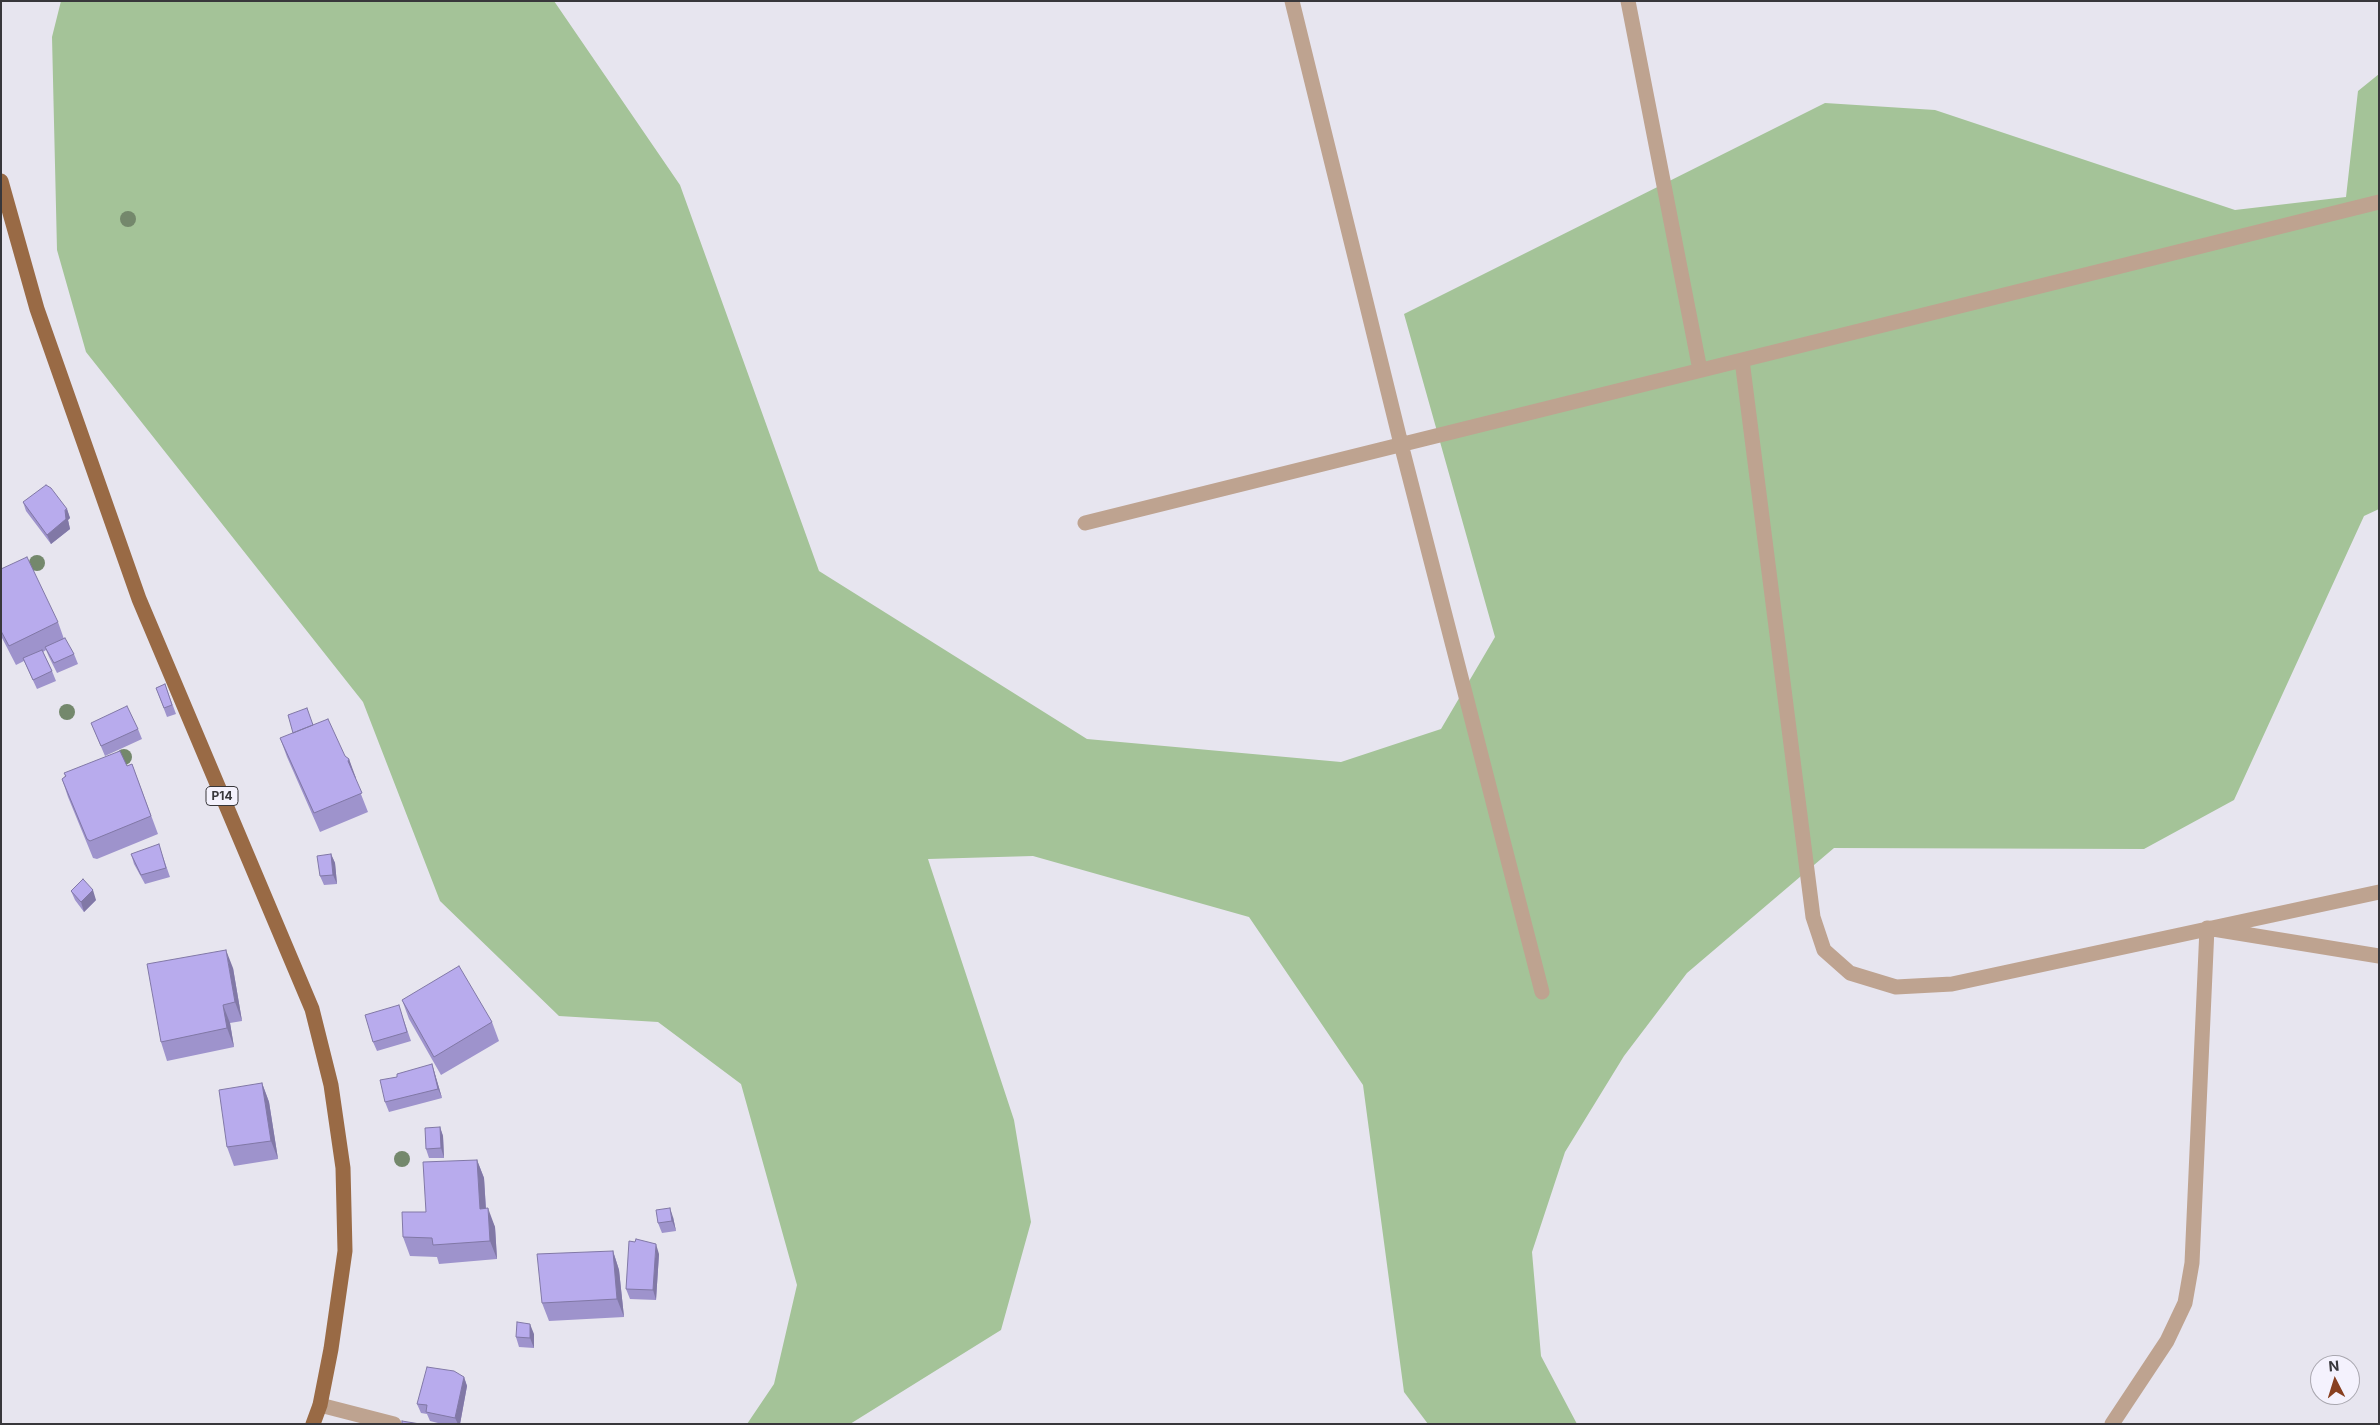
<!DOCTYPE html>
<html>
<head>
<meta charset="utf-8">
<style>
	body { margin:0 }
	#map { position:relative; width:2380px; height:1425px; overflow:hidden; background:#e7e5ef; font-family:Inter,sans-serif }
	canvas { display:block }
	.frame { position:absolute; inset:0; border:2px solid #38373b; pointer-events:none }
	.north { position:absolute; left:2310px; top:1355px; width:50px; height:50px; box-sizing:border-box; background:#f4f2fd; border:1px solid #a9a7af; border-radius:50%; rotate:355deg; font-size:14px; font-weight:700; line-height:20px; text-align:center; color:#38373b }
	.north::after { content:''; display:block; margin:auto; width:18px; height:22px; background:#884020; clip-path:polygon(50% 0,100% 100%,50% 72%,0 100%) }
</style>
</head>
<body>
<div id="map">
<canvas width="2380" height="1425"></canvas>
<div class="frame"></div>
<div class="north">N</div>
</div>
<script>
const ctx = document.querySelector('canvas').getContext('2d');
ctx.lineJoin = 'round';
function fillPath(path, color) {
  ctx.fillStyle = color;
  ctx.fill(path, 'evenodd');
}
function poly(rows) {
  const path = new Path2D();
  for (const r of rows) {
    path.moveTo(r[0], r[1]);
    for (let i = 2; i < r.length; i += 2) path.lineTo(r[i], r[i + 1]);
  }
  return path;
}
function strokePath(path, color, width, dash) {
  ctx.strokeStyle = color;
  ctx.lineWidth = width;
  ctx.lineCap = dash ? 'butt' : 'round';
  ctx.setLineDash(dash || []);
  ctx.stroke(path);
}
function write(font, color, halo, rows, align = 'center') {
  ctx.font = font + ' Inter,sans-serif';
  ctx.lineWidth = 4;
  ctx.setLineDash([]);
  ctx.textBaseline = 'middle';
  ctx.strokeStyle = halo;
  ctx.fillStyle = color;
  for (const [text, x, y, turn = 0] of rows) {
    ctx.save();
    ctx.translate(x, y);
    ctx.rotate((+turn || 0) * Math.PI / 180);
    ctx.textAlign = isNaN(turn) ? turn : align;
    if (halo) ctx.strokeText(text, 0, 0);
    ctx.fillText(text, 0, 0);
    ctx.restore();
  }
}
fillPath(poly([
	[61,1,554,1,680,185,819,571,1087,739,1341,762,1441,729,1495,637,1404,314,1825,103,1935,110,2235,210,2346,197,2358,91,2379,74,2379,509,2364,516,2234,800,2144,849,1834,848,1687,973,1624,1056,1565,1152,1532,1252,1541,1356,1577,1424,1428,1424,1404,1392,1363,1085,1249,917,1033,856,928,859,1014,1120,1031,1222,1001,1330,850,1424,747,1424,774,1384,797,1285,741,1084,658,1022,559,1016,440,901,363,702,86,352,57,250,52,37]
]), '#a4c398');
strokePath(poly([
	[1292,1,1401,444,1542,992],
	[1628,1,1700,370],
	[1742,360,1813,917,1824,950,1850,973,1896,987,1952,984,2379,892],
	[1085,523,2379,202],
	[320,1405,394,1424],
	[2112,1424,2167,1341,2185,1303,2192,1263,2207,928,2379,956]
]), '#bea390', 15);
strokePath(poly([
	[1,181,37,309,139,599,312,1009,331,1085,343,1168,345,1251,331,1349,320,1405,313,1424]
]), '#996a45', 15);
ctx.fillStyle = '#74886c';
for (const [x, y] of [
	[128,219],
	[37,563],
	[67,712],
	[124,757],
	[402,1159]
]) {
  ctx.beginPath();
  ctx.arc(x, y, 8, 0, 2 * Math.PI);
  ctx.fill();
}
fillPath(poly([
	[23,502,67,509,70,518,68,520,70,529,51,544,26,511],
	[1,569,58,622,64,639,74,654,78,664,57,673,49,657,46,650,43,652,52,671,56,681,37,689,24,661,16,665,1,636],
	[165,684,176,714,167,717,156,688],
	[91,723,138,729,142,739,105,756],
	[280,738,345,756,349,759,355,779,368,812,320,832,287,757],
	[132,764,158,834,97,859,93,858,68,797,62,779,65,776,64,773,127,766],
	[131,854,162,854,170,877,145,884,134,864],
	[331,854,335,863,337,884,324,885,320,876],
	[71,891,96,900,84,912,75,900],
	[233,968,242,1021,230,1023,234,1047,167,1061,161,1042],
	[402,1000,492,1022,499,1041,441,1075,409,1019],
	[402,1015,411,1041,377,1051,373,1042],
	[432,1064,442,1098,389,1112,385,1102,397,1077],
	[262,1083,269,1102,278,1159,234,1166,227,1147],
	[440,1127,443,1136,444,1158,429,1158,426,1149],
	[477,1160,484,1178,486,1209,495,1227,497,1259,439,1264,437,1257,410,1256,403,1237,426,1212],
	[673,1217,676,1231,662,1233,658,1223],
	[613,1251,619,1270,624,1317,549,1321,542,1303],
	[659,1254,656,1300,630,1299,626,1289],
	[534,1334,534,1348,519,1347,516,1337],
	[464,1377,467,1386,460,1424,442,1424,430,1421,427,1414,421,1413,417,1404]
]), '#9e93cc');
fillPath(poly([
	[67,509,70,518,68,520,70,529,51,544,47,535],
	[349,759,356,778,354,780,348,761],
	[331,854,335,863,337,884,333,875],
	[93,890,96,900,84,912,81,902],
	[226,950,233,968,242,1021,235,1002],
	[223,1005,230,1023,234,1047,227,1028],
	[432,1064,435,1074,442,1098,438,1089],
	[262,1083,269,1102,278,1159,271,1141],
	[440,1127,443,1136,444,1158,441,1148],
	[477,1160,484,1178,487,1228,480,1209],
	[488,1208,495,1227,497,1259,490,1241],
	[670,1208,673,1217,676,1231,672,1221],
	[656,1244,659,1254,656,1300,653,1290],
	[613,1251,619,1270,624,1317,617,1299],
	[530,1324,534,1334,534,1348,530,1338],
	[464,1377,467,1386,460,1424,458,1424,455,1418]
]), '#8178a6');
const building = poly([
	[46,485,51,488,67,509,65,510,66,519,47,535,23,502,46,485],
	[27,557,58,622,9,646,1,631,1,569,27,557],
	[65,638,74,654,54,663,45,647,65,638],
	[42,650,52,671,33,680,23,658,42,650],
	[165,684,172,705,164,708,156,688,165,684],
	[127,706,138,729,101,746,91,723,127,706],
	[307,708,313,725,293,733,288,715,307,708],
	[328,719,345,756,349,759,348,761,362,793,314,813,280,738,328,719],
	[120,751,127,766,132,764,151,816,90,841,87,839,62,779,66,776,64,773,120,751],
	[159,844,166,868,141,875,131,854,159,844],
	[331,854,333,875,320,876,317,856,331,854],
	[83,879,93,890,81,902,71,891,83,879],
	[226,950,235,1002,223,1005,227,1028,161,1042,147,964,226,950],
	[459,966,492,1022,434,1057,402,1000,459,966],
	[399,1005,407,1032,373,1042,365,1015,399,1005],
	[432,1064,438,1089,385,1102,380,1080,397,1077,397,1074,432,1064],
	[262,1083,271,1141,227,1147,219,1090,262,1083],
	[440,1127,441,1148,426,1149,425,1128,440,1127],
	[477,1160,480,1209,488,1208,490,1241,433,1245,432,1238,403,1237,402,1212,426,1212,423,1162,477,1160],
	[670,1208,672,1221,658,1223,656,1210,670,1208],
	[636,1239,656,1244,653,1290,626,1289,629,1241,635,1242,636,1239],
	[613,1251,617,1299,542,1303,537,1254,613,1251],
	[517,1322,530,1324,530,1338,516,1337,517,1322],
	[427,1367,454,1371,464,1377,455,1418,426,1412,427,1405,417,1404,427,1367],
	[402,1421,420,1424,402,1424,402,1421]
]);
fillPath(building, '#b8abed');
strokePath(building, '#8178a6', 1);
for (const [x, y, w] of [
	[222,796,32]
]) {
  const box = new Path2D();
  box.roundRect(x - w / 2, y - 9.5, w, 19, 4);
  ctx.fillStyle = '#f4f2fd';
  ctx.fill(box);
  strokePath(box, '#38373b', 1);
}
write('bold 12px', '#38373b', null, [
	["P14",222,796]
]);
</script>
</body>
</html>
